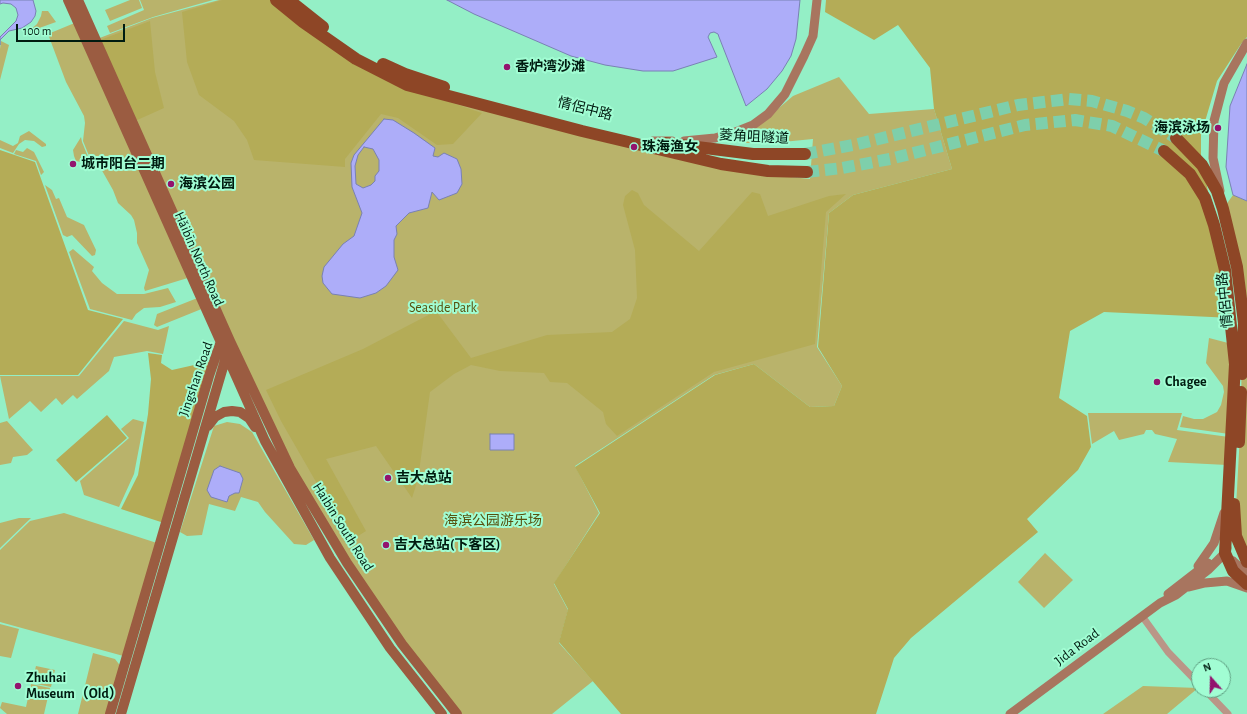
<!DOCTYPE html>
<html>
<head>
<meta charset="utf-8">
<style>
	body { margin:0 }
	#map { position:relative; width:1247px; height:714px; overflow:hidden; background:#94efc6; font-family:"Alegreya Sans",sans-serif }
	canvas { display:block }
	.north { position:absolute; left:1191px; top:658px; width:40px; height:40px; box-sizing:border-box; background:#a1fdd3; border:1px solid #61a385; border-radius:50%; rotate:340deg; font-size:11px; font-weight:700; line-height:16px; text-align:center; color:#001b10 }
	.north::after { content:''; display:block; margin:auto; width:14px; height:18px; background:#93136e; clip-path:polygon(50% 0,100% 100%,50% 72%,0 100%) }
	.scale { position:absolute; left:16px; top:24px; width:109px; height:18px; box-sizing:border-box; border:2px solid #001b10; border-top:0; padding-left:5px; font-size:12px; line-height:14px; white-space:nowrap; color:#001b10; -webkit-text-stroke:3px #a1fdd3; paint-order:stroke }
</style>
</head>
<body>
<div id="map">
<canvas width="1247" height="714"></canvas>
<div class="north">N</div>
<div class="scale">100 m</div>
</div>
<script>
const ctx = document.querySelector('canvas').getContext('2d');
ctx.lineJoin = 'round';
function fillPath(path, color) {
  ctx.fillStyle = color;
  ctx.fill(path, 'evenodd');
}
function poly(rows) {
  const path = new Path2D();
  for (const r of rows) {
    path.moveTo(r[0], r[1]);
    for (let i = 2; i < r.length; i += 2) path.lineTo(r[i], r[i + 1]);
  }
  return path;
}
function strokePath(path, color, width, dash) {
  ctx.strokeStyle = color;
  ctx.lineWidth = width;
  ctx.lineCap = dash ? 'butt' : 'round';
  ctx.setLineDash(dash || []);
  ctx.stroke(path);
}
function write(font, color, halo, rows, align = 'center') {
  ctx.font = font + ' "Alegreya Sans","Noto Sans SC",sans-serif';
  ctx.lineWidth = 4;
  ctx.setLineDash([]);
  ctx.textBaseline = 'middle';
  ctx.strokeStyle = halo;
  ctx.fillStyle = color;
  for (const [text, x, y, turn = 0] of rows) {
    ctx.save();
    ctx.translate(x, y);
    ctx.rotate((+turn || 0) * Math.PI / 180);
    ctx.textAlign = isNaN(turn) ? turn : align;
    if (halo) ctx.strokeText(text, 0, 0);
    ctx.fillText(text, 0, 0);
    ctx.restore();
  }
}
fillPath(poly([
	[130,0,139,0,142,8,110,21,105,10],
	[140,0,213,0,153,17,110,33,107,26,144,10],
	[219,0,275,0,407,86,734,171,810,179,813,139,772,143,738,143,793,96,839,77,869,114,934,109,952,169,853,195,829,213,817,347,842,386,834,406,810,407,754,364,714,375,575,466,599,513,554,584,568,610,559,643,593,681,552,714,457,714,402,644,290,468,97,39,152,18],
	[42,11,48,11,56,22,28,32,37,24,41,16],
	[77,22,191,277,145,291,144,288,149,270,137,243,137,233,134,220,131,215,118,203,113,190,100,167,92,163,83,141,85,123,84,116,66,82,48,34],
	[1,41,9,45,0,80,0,49],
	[29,131,46,144,46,146,42,147,34,141,25,140,19,144,13,153,0,148,0,140,13,146,18,143,20,136],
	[81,137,82,142,91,164,76,161,74,156,73,150],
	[27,148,34,152,44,172,41,175,36,161,14,154,16,150,23,152],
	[45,185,52,190,56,199,59,198,67,217,84,225,96,250,95,255,92,256,72,235,67,237,63,235],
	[1233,195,1247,201,1247,558,1243,551,1236,508,1241,415,1242,326,1223,209],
	[73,249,94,267,92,271,102,283,117,294,144,294,168,288,176,302,160,307,144,308,136,314,132,320,90,309,69,252],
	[200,297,204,308,157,327,154,325,157,314],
	[124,321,158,330,169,326,163,354,147,351,114,357,109,371,77,399,73,395,62,405,56,398,41,412,30,401,9,419,0,376,79,376],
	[1209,338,1232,344,1229,434,1180,427,1183,416,1194,419,1203,419,1217,412,1221,405,1224,392,1223,386,1206,363],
	[1088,413,1182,413,1177,430,1229,437,1227,465,1168,462,1177,439,1155,434,1152,430,1146,430,1144,434,1119,440,1114,431,1092,444],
	[133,419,144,422,134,474,119,507,84,495,80,481,129,438,121,429],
	[7,421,33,450,27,455,13,457,11,463,0,465,0,423],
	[227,422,240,424,252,432,314,540,306,545,294,544,265,512,258,502,241,497,235,511,209,504,202,535,187,536,180,532,214,426],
	[64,513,160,544,127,657,0,622,0,550,30,521],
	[19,518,31,518,0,548,0,523],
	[1045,553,1073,580,1044,608,1018,582],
	[0,624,19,629,11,658,0,656],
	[93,653,115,659,122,668,108,714,78,714],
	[36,666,55,670,51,687,32,683],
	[31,684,50,688,44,714,7,714,0,708,2,702,26,707],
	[1143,686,1198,688,1167,714,1103,714]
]), '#b9b36b');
fillPath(poly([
	[222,0,272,0,402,86,482,113,453,144,437,145,398,118,381,114,345,159,345,167,254,160,247,140,234,121,199,95,187,62,182,12],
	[826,0,1247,0,1247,37,1241,44,1217,81,1201,135,1201,156,1233,318,1104,312,1070,331,1059,398,1087,416,1091,447,1078,470,1027,519,1038,532,911,638,894,658,876,714,621,714,559,642,568,609,554,583,600,513,575,467,715,375,754,364,810,407,834,406,842,386,818,347,829,213,853,195,952,169,934,109,930,68,898,25,874,40,825,12],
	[150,21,155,72,164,108,135,121,100,40],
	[0,150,35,162,88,310,123,319,78,375,0,375],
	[632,190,638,193,644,205,699,251,752,192,760,194,768,216,829,196,846,194,826,212,815,344,714,372,617,436,606,424,603,412,567,383,550,382,544,373,500,371,471,365,454,374,430,392,418,479,412,498,376,446,326,459,366,531,350,541,281,421,266,390,363,349,436,311,471,358,547,335,612,332,630,319,637,298,635,250,623,205,625,196],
	[148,353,162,355,161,363,172,370,212,361,164,523,121,509,138,475,148,414,151,379],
	[107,415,127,438,76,482,56,460]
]), '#b4ac57');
const water = poly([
	[0,0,33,0,36,11,35,16,31,22,22,28,9,31,0,40,0,45,0,37,16,21,18,15,16,8,11,4,3,3,0,4,0,0],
	[447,0,800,0,796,39,791,56,782,71,767,89,746,106,719,37,718,34,714,32,710,33,708,37,717,57,673,71,643,71,605,65,571,56,474,14,447,0],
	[1247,64,1247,201,1233,195,1226,167,1230,106,1247,64],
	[384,119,393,120,414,133,435,148,433,156,438,157,444,153,457,159,461,169,462,184,457,193,439,200,432,192,428,208,409,213,396,226,397,234,394,240,394,257,398,270,386,286,376,293,360,298,332,294,323,283,322,276,324,267,343,244,354,236,362,213,352,187,351,163,354,155,384,119],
	[364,147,373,149,379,160,379,171,375,176,375,181,371,185,363,188,356,184,355,166,358,155,364,147],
	[490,434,514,434,514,450,490,450,490,434],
	[220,466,240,473,243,479,239,493,235,493,229,496,227,502,211,497,207,490,214,470,220,466]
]);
fillPath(water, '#adadf9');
strokePath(water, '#7981b3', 1);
strokePath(poly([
	[805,154,858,144,1018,105,1069,99,1092,101,1127,111,1144,118,1176,138],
	[807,172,842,168,890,159,1025,125,1075,120,1112,126,1164,151]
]), '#7ecfab', 12, [12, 6]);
strokePath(poly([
	[1142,616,1168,652,1199,684],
	[1205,690,1228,714]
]), '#ba9687', 7);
strokePath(poly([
	[653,141,672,141],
	[684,141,715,138,738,131,753,125,768,114,785,94,804,56,813,36,817,0],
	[1220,191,1213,158,1214,121,1224,83,1247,43],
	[1228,559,1233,561,1247,574],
	[1198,566,1214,543,1224,513],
	[1189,587,1205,583,1227,581,1247,588],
	[1168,594,1208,563],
	[1010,714,1160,603,1176,595,1208,570,1225,553,1227,548]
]), '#a8755f', 9);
strokePath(poly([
	[68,0,265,441,330,558,390,648,442,714],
	[78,0,230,341,290,468,347,563,402,644,457,714],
	[208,426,215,417,224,412,232,411,240,412,249,418,255,427],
	[110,714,209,376,221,341],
	[121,714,228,350]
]), '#9b5c41', 10);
strokePath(poly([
	[276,0,303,22,356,59,407,85,582,131,721,164,768,171,807,172],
	[289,0,323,27],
	[383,64,405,74,444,87],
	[1176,138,1202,165,1217,191,1223,209,1237,267,1244,323,1242,374],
	[665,143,753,154,805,154],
	[1164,151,1190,174,1205,198,1214,225,1225,270,1235,364,1225,553,1233,571,1247,584],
	[1239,442,1241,392],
	[1234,504,1236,536,1247,562]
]), '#8e4626', 12);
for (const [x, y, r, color] of [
	[507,67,4,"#93136e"],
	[1218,128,4,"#93136e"],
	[634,147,4,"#93136e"],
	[73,164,4,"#93136e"],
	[171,184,4,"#93136e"],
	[1157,382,4,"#93136e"],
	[388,478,4,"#93136e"],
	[386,545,4,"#93136e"],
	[18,686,4,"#93136e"]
]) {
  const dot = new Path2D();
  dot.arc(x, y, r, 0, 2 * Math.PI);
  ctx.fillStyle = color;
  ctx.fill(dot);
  strokePath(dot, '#a1fdd3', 1.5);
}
write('bold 14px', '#001b10', '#a1fdd3', [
	["香炉湾沙滩",515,67],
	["海滨泳场",1210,128,"right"],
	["珠海渔女",642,147],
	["城市阳台二期",81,164],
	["海滨公园",179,184],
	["Chagee",1165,382],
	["吉大总站",396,478],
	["吉大总站(下客区)",394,545],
	["Zhuhai",26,678],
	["Museum（Old）",26,694]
], 'left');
write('14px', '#001b10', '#a1fdd3', [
	["情侶中路",585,109,14],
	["菱角咀隧道",754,137,3],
	["Hǎibīn North Road",199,259,66],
	["情侶中路",1225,300,-96],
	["Jingshan Road",196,379,-71],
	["Haibin South Road",343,527,58],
	["Jida Road",1077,647,-37]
]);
write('14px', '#57510f', '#a1fdd3', [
	["Seaside Park",443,308],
	["海滨公园游乐场",493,521]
]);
</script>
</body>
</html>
